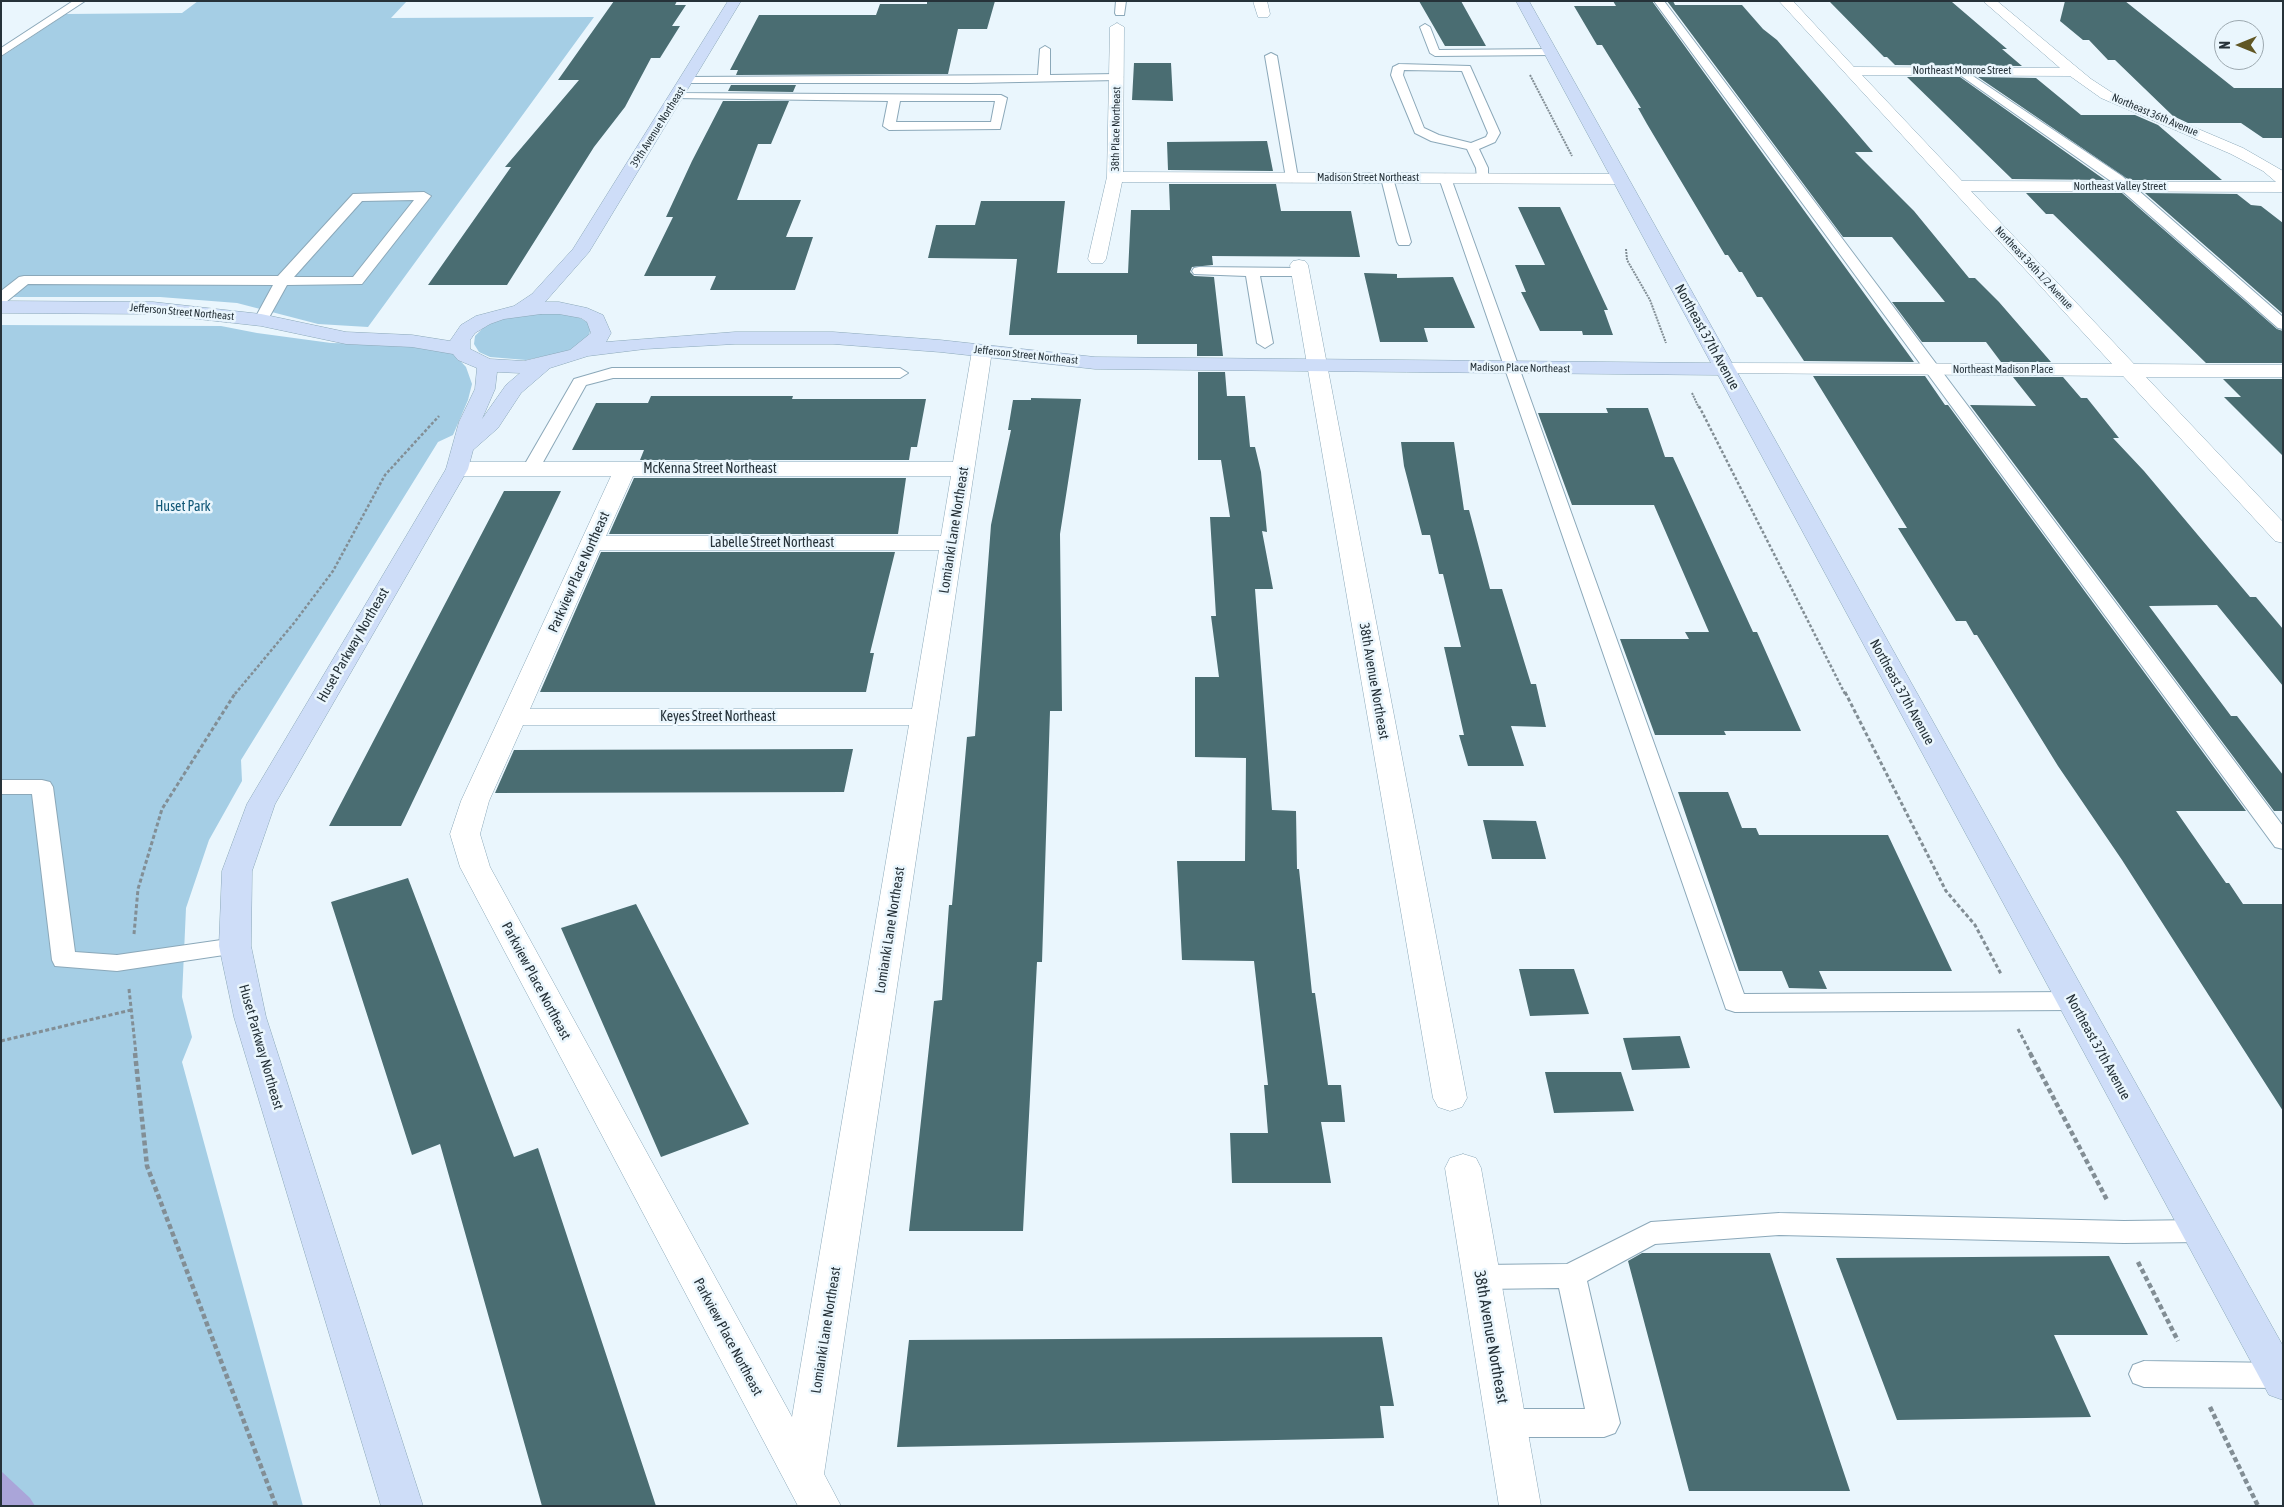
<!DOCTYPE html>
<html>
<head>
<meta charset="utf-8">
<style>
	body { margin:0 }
	#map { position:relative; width:2284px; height:1507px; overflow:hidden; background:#eaf6fd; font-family:"Asap Condensed",sans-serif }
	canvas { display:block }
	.frame { position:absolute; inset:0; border:2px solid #263239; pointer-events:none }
	.north { position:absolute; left:2214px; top:20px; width:50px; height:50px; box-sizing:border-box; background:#eaf6fd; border:1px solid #9ca8af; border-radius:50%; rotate:270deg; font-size:14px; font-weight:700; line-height:20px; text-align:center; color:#263239 }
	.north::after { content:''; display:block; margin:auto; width:18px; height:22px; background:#615724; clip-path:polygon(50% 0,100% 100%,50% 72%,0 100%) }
</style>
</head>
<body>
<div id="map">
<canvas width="2284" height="1507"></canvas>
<div class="frame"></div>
<div class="north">N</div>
</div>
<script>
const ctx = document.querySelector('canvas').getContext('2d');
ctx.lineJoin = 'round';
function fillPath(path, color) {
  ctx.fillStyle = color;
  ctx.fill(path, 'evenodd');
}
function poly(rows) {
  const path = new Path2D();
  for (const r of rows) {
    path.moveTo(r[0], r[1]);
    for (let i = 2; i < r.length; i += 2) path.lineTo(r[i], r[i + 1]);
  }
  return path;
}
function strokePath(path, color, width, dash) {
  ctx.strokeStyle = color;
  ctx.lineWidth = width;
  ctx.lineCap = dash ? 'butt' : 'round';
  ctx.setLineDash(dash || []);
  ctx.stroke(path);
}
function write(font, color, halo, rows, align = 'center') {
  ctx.font = font + ' "Asap Condensed",sans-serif';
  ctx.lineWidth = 5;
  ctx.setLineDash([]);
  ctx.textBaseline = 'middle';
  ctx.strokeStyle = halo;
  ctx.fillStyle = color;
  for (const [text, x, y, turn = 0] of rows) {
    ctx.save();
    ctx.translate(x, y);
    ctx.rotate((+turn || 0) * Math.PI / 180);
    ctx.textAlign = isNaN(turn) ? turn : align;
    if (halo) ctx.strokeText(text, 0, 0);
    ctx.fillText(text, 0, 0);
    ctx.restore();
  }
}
fillPath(poly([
	[198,1,407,1,391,18,594,17,368,327,318,324,237,303,160,297,1,297,1,57,66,14,182,13],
	[548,312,578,317,587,322,591,329,588,337,580,345,565,352,526,360,490,357,479,352,474,344,475,336,483,328,495,321,511,316],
	[1,325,221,326,257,333,331,343,414,345,453,353,466,367,472,384,468,400,453,435,438,442,241,760,242,781,209,840,186,908,182,997,192,1037,182,1062,303,1506,1,1506]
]), '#a5cee5');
fillPath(poly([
	[1,1471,30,1498,35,1506,1,1506]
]), '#aaa5d9');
fillPath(poly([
	[614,1,677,1,675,5,686,5,672,26,680,26,660,58,651,58,625,107,594,147,507,285,428,285,511,167,505,167,579,80,558,80],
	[927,1,995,1,987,29,958,29,948,74,736,75,738,70,730,70,759,15,876,15,880,4,927,4],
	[1419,1,1461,1,1486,46,1445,46],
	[1613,1,1652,1,1914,362,1804,361,1762,297,1757,297,1742,272,1739,272,1728,255,1725,255,1647,124,1638,108,1641,108,1602,45,1597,45,1574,6,1616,6],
	[1667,1,1673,1,1675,5,1742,5,1763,29,1777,40,1873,152,1855,152,1914,211,1969,278,1975,278,1999,302,2051,362,2001,362,1986,342,1922,342,1892,302,1945,302,1892,237,1843,237],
	[2065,1,2125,1,2234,88,2283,88,2283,138,2263,138,2241,123,2188,123,2173,116,2115,60,2108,60,2089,40,2083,40,2060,21],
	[1830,2,1952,2,2007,49,2002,49,2022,66,1895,65,1887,57,1884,57],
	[1134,63,1171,63,1173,101,1132,100],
	[1907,77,1960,77,2105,180,2012,179],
	[1978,77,2036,78,2081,115,2135,115,2158,125,2222,180,2129,180],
	[731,85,796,85,793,92,728,91],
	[723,101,789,101,771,144,758,144,737,200,801,200,786,237,813,237,795,290,710,290,716,276,644,276,673,217,666,217,692,161],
	[1267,141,1273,171,1168,170,1167,142],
	[1169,184,1276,184,1281,211,1351,211,1360,257,1212,256,1213,265,1192,267,1190,272,1194,276,1214,277,1223,356,1197,356,1197,344,1137,344,1137,335,1009,335,1017,259,928,258,936,225,975,225,981,201,1065,201,1057,273,1128,273,1131,210,1170,210],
	[2026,193,2122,193,2277,329,2283,331,2283,363,2206,363,2053,214,2046,214],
	[2145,193,2237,194,2251,205,2261,206,2283,223,2283,314],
	[1518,207,1560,207,1608,310,1604,310,1613,335,1583,335,1582,331,1540,331,1521,292,1526,292,1515,265,1545,265],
	[1364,273,1397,274,1397,278,1453,277,1475,328,1424,328,1428,342,1380,342],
	[1198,372,1225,372,1227,396,1245,396,1250,447,1255,447,1261,472,1267,532,1262,531,1273,589,1255,589,1272,810,1296,811,1297,869,1299,869,1312,993,1315,993,1328,1085,1341,1085,1345,1122,1321,1122,1331,1183,1232,1183,1230,1133,1268,1133,1264,1085,1268,1085,1254,961,1182,960,1177,861,1245,861,1246,758,1195,757,1195,677,1219,677,1211,616,1216,616,1210,517,1230,517,1221,460,1198,460],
	[1813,376,1925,376,1945,405,1948,405,2246,811,2176,811,2226,883,2229,883,2243,904,2283,904,2283,1111,2122,860,2058,766,1977,635,1974,635,1966,621,1956,621,1898,528,1907,528],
	[2013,377,2063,377,2081,398,2087,398,2119,438,2113,438,2144,471,2250,597,2256,597,2283,629,2283,686,2217,605,2149,606,2231,716,2237,716,2283,775,2283,811,2274,811,1970,405,2036,406],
	[2223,379,2283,379,2283,456,2224,397,2241,397],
	[651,396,793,396,792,399,926,399,917,447,911,447,909,460,640,460,644,450,572,450,596,403,648,403],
	[1031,398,1081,399,1060,534,1062,711,1050,711,1042,962,1037,962,1023,1231,909,1231,934,1001,942,1000,949,905,952,905,967,737,975,736,991,525,1011,430,1008,430,1013,400,1031,400],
	[1606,408,1648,408,1665,457,1673,457,1753,632,1757,632,1801,731,1724,731,1726,735,1655,735,1620,639,1689,639,1685,632,1709,632,1654,505,1572,505,1538,413,1608,413],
	[1401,442,1454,442,1464,510,1469,510,1490,589,1502,589,1531,684,1536,684,1546,727,1511,726,1524,766,1468,766,1459,735,1464,735,1444,647,1461,647,1443,574,1439,574,1430,535,1422,535,1404,466],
	[634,478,906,478,898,534,609,534],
	[504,491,561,491,401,826,329,826],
	[601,552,895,552,870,653,874,653,866,692,540,692],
	[853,749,844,792,495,793,514,750],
	[1678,792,1728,792,1742,828,1756,828,1759,835,1888,835,1952,971,1819,971,1827,989,1789,988,1782,971,1739,971],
	[1483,820,1536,821,1546,859,1492,859],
	[408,878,514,1157,538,1148,656,1506,542,1506,440,1144,412,1155,331,902],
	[636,904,749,1124,661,1157,561,928],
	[1519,969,1574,969,1589,1014,1530,1016],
	[1680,1036,1690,1068,1632,1070,1623,1038],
	[1545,1072,1621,1072,1634,1111,1554,1113],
	[1642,1253,1770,1253,1850,1491,1689,1491,1628,1261],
	[2109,1256,2148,1335,2054,1335,2091,1417,1897,1420,1836,1258],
	[1382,1337,1394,1406,1380,1406,1384,1438,897,1447,909,1340]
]), '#4a6d72');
const lane = poly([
	[73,1,85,1,1,56,1,48,73,1],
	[1116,1,1126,1,1124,15,1116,15,1115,13,1116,1],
	[1654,1,1664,1,2283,826,2283,849,2275,847,1654,1],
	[1425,24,1430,27,1439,50,1550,49,1555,52,1550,55,1435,56,1430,53,1420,27,1425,24],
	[1045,46,1050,49,1050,75,1117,74,1123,77,1117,80,970,83,688,83,682,80,688,77,1038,75,1040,49,1045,46],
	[1271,53,1277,56,1298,178,1292,182,1286,178,1265,56,1271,53],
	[1399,64,1470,66,1500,133,1495,142,1479,149,1488,168,1488,181,1478,181,1477,178,1476,168,1467,149,1431,141,1415,133,1391,75,1393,67,1399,64],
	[1404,70,1462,71,1488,133,1486,137,1471,143,1439,135,1424,128,1403,75,1404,70],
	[1961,68,2122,176,2283,317,2283,329,2278,328,2112,182,1957,73,1957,69,1961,68],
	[678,93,1001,95,1007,98,1000,129,889,130,883,126,888,101,674,98,674,94,678,93],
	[900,101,995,101,991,122,896,122,900,101],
	[1387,174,1393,178,1411,242,1409,245,1399,245,1397,242,1381,178,1387,174],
	[1445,174,1451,178,1744,994,2072,992,2081,995,2084,1001,2081,1007,2072,1010,1735,1012,1726,1009,1439,178,1445,174],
	[424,192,431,196,362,284,287,285,266,323,256,323,254,320,273,285,28,284,6,302,1,303,1,291,19,277,24,276,278,276,353,194,424,192],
	[414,200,353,277,294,277,362,201,414,200],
	[1199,267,1300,268,1307,272,1300,276,1260,276,1273,343,1265,348,1257,343,1246,276,1194,274,1192,271,1194,268,1199,267],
	[612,368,900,368,908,373,900,378,613,378,586,385,537,473,525,473,522,469,574,379,612,368],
	[1,780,42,780,50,782,53,787,75,952,117,955,235,938,244,940,247,946,244,952,117,971,55,966,52,960,32,794,1,794,1,780],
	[1779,1213,2124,1221,2199,1220,2209,1223,2213,1231,2209,1239,2199,1242,2124,1243,1779,1235,1655,1244,1587,1281,1620,1423,1615,1433,1604,1437,1507,1437,1496,1433,1491,1423,1496,1413,1507,1409,1585,1409,1559,1288,1481,1289,1471,1285,1467,1277,1471,1269,1481,1265,1567,1264,1651,1222,1779,1213],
	[2144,1361,2279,1363,2283,1364,2283,1388,2144,1387,2133,1383,2129,1374,2133,1365,2144,1361]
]);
const street = poly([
	[1253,1,1267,1,1270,14,1268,17,1258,17,1253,1],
	[1779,1,1793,1,1854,67,2060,68,1983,1,1997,1,2091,79,2111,92,2243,148,2283,171,2283,192,1971,191,2134,364,2283,365,2283,377,2146,377,2283,522,2283,543,2275,541,2123,376,1717,373,1714,369,1717,365,1724,363,2112,364,1779,1],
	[1862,75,2070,76,2101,98,2231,154,2263,171,2276,182,1962,181,1862,75],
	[1117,23,1124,27,1123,172,1620,174,1626,175,1628,179,1626,183,1620,184,1122,182,1106,259,1103,263,1091,263,1088,259,1107,177,1110,27,1117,23],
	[1299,260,1305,261,1308,265,1467,1098,1462,1107,1450,1111,1438,1107,1433,1098,1290,265,1293,261,1299,260],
	[982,345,989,347,992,351,824,1474,841,1506,798,1506,460,867,450,834,461,801,611,476,457,476,449,474,446,469,449,464,457,462,953,462,972,351,975,347,982,345],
	[633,476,951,476,941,536,606,536,633,476],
	[600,550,939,550,912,709,530,709,600,550],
	[523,725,909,725,792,1417,490,867,480,834,489,801,523,725],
	[1463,1154,1476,1158,1481,1168,1541,1506,1499,1506,1445,1168,1450,1158,1463,1154]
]);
const secondary = poly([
	[728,1,741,1,589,252,545,302,559,302,587,308,603,315,611,333,606,342,735,332,833,332,940,340,1095,357,1711,363,1516,1,1529,1,2283,1346,2283,1400,2269,1395,1718,375,1095,369,940,352,833,344,735,344,645,349,588,356,550,368,521,393,498,428,473,450,468,469,275,804,252,871,251,946,266,1017,423,1506,381,1506,234,1017,219,946,222,871,247,804,446,469,459,422,475,389,477,368,458,360,453,354,412,347,346,344,261,326,153,314,1,313,1,301,153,302,261,314,346,332,412,335,450,341,461,325,476,316,514,306,532,294,573,249,728,1],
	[541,314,559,314,581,318,587,322,591,333,570,350,524,361,490,359,470,349,470,340,475,333,490,324,504,319,541,314],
	[497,372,520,373,506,385,482,419,495,389,497,372]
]);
strokePath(lane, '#8ba8b9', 2);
strokePath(street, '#8ba8b9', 1);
strokePath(secondary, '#8ba8b9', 1);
strokePath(poly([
	[1530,75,1572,156],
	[1626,249,1627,260,1650,300,1666,343],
	[1692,393,1699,408]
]), '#828e95', 2, [2, 1]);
strokePath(poly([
	[1699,406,1845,694],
	[235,694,294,623,333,571,385,475,439,416]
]), '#828e95', 2.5, [3, 2]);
strokePath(poly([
	[1845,692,1946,891,1975,925,2001,974],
	[134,934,138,889,162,809,236,692],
	[129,989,136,1054],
	[2018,1029,2031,1054],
	[1,1041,131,1010]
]), '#828e95', 3, [4, 2.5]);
strokePath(poly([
	[135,1053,147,1166,276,1506],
	[2030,1053,2107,1200],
	[2138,1262,2178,1341],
	[2210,1407,2258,1506]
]), '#828e95', 4.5, [5, 3]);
fillPath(lane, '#fff');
fillPath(street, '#fff');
fillPath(secondary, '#ceddf8');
write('11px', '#263239', '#eaf6fd', [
	["Northeast Monroe Street",1962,71],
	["Northeast 36th Avenue",2155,115,23],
	["39th Avenue Northeast",658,127,-58],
	["38th Place Northeast",1116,129,-89],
	["Madison Street Northeast",1368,178],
	["Northeast Valley Street",2120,187],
	["Northeast 36th 1/2 Avenue",2034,268,47],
	["Jefferson Street Northeast",182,312,5],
	["Jefferson Street Northeast",1026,355,6],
	["Madison Place Northeast",1520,368,1],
	["Northeast Madison Place",2003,370]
]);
write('14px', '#263239', '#eaf6fd', [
	["Northeast 37th Avenue",1707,337,61],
	["McKenna Street Northeast",710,469],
	["Lomianki Lane Northeast",954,530,-81],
	["Labelle Street Northeast",772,543],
	["Parkview Place Northeast",579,572,-66],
	["Huset Parkway Northeast",353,645,-60],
	["38th Avenue Northeast",1374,681,80],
	["Northeast 37th Avenue",1902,692,61],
	["Keyes Street Northeast",718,717],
	["Lomianki Lane Northeast",890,930,-81],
	["Parkview Place Northeast",536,981,62],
	["Huset Parkway Northeast",261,1047,74],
	["Northeast 37th Avenue",2098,1047,61],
	["Lomianki Lane Northeast",826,1330,-81],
	["Parkview Place Northeast",728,1337,62]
]);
write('14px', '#105777', '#eaf6fd', [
	["Huset Park",183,507]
]);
write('16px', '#263239', '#eaf6fd', [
	["38th Avenue Northeast",1491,1337,80]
]);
</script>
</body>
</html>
